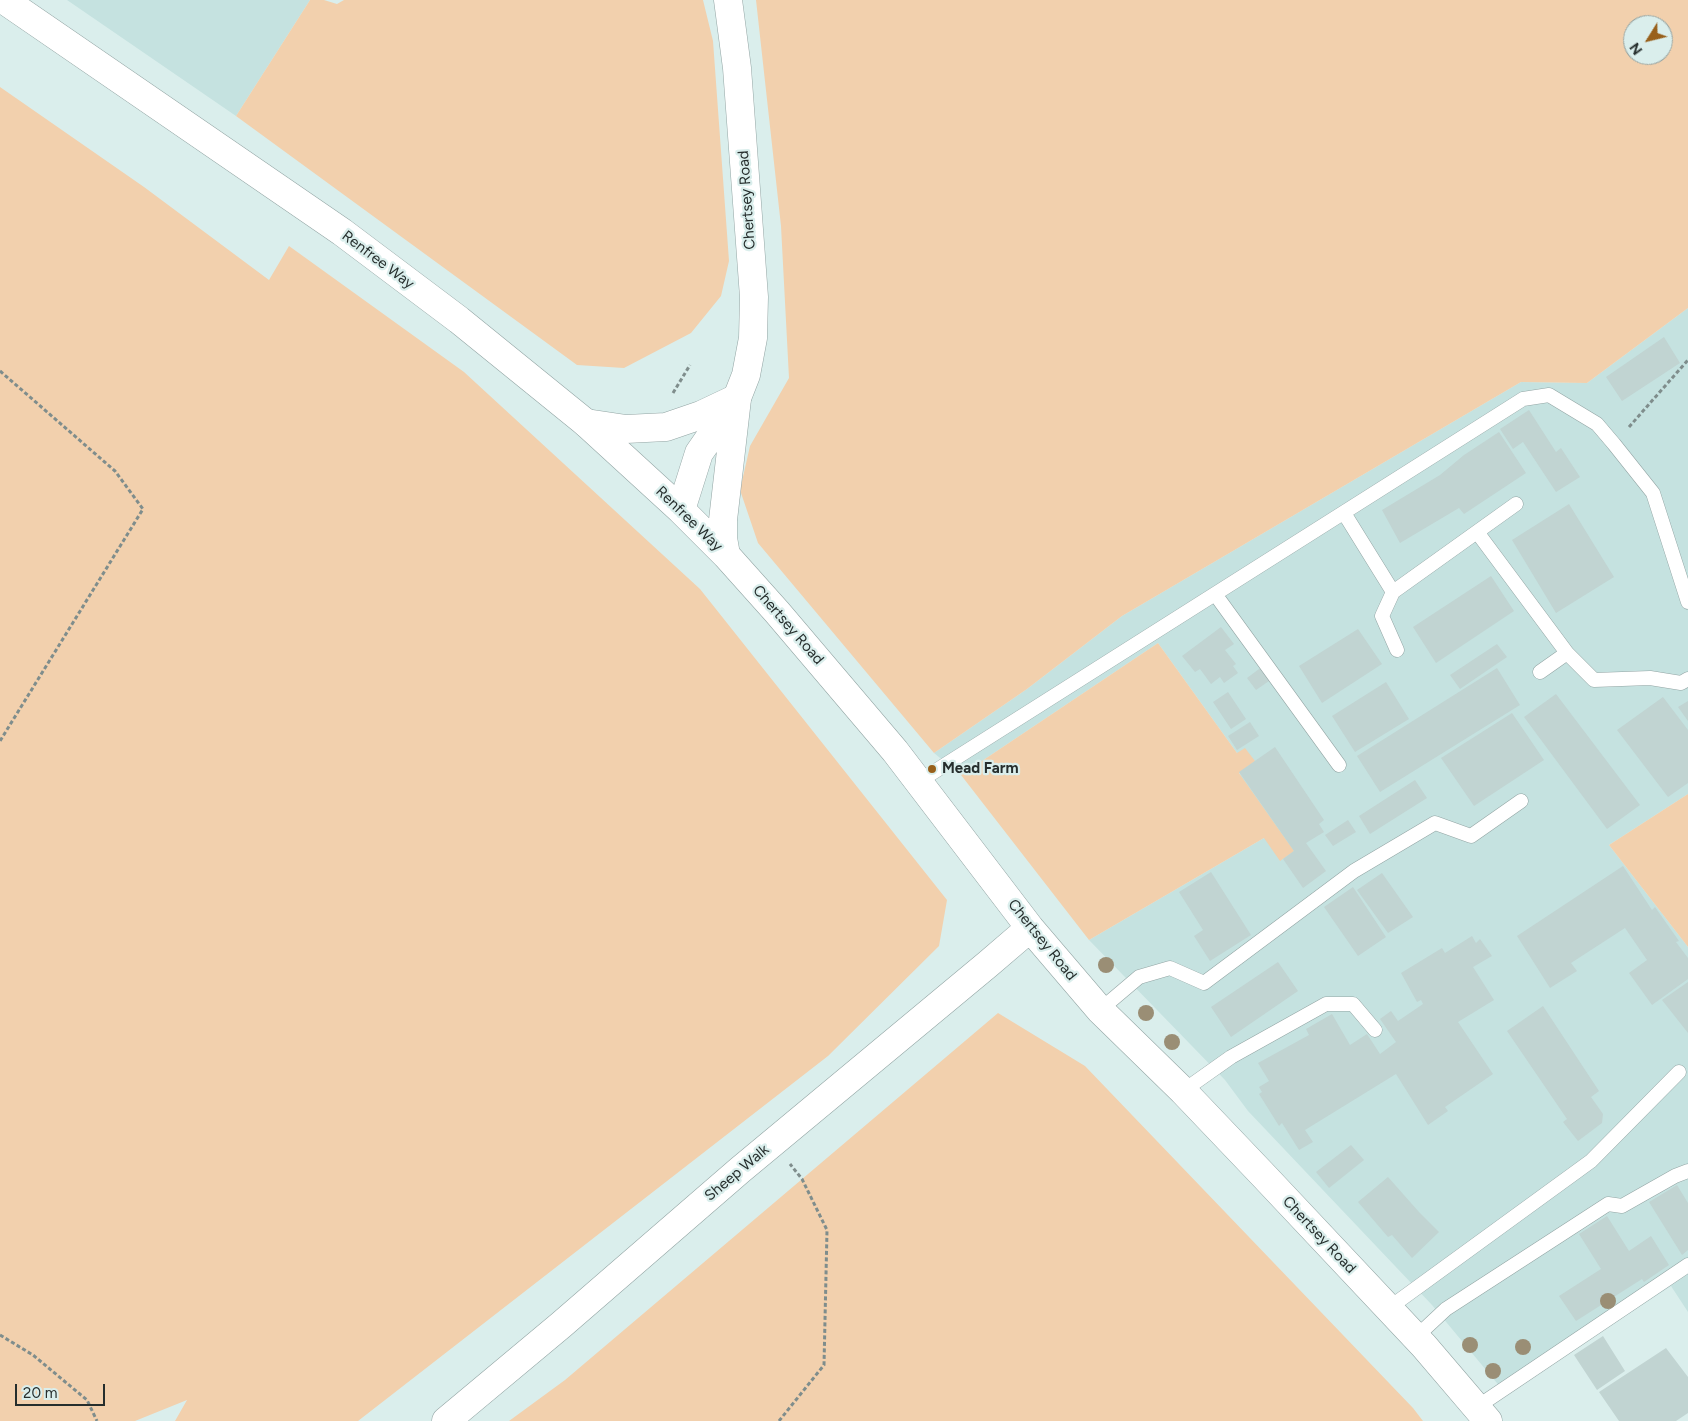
<!DOCTYPE html>
<html>
<head>
<meta charset="utf-8">
<style>
	body { margin:0 }
	#map { position:relative; width:1688px; height:1421px; overflow:hidden; background:#daeeec; font-family:Figtree,sans-serif }
	canvas { display:block }
	.north { position:absolute; left:1623px; top:15px; width:50px; height:50px; box-sizing:border-box; background:#daeeec; border:1px solid #92a1a0; border-radius:50%; rotate:234deg; font-size:14px; font-weight:700; line-height:20px; text-align:center; color:#262e2d }
	.north::after { content:''; display:block; margin:auto; width:18px; height:22px; background:#98601b; clip-path:polygon(50% 0,100% 100%,50% 72%,0 100%) }
	.scale { position:absolute; left:15px; top:1384px; width:90px; height:22px; box-sizing:border-box; border:2px solid #262e2d; border-top:0; padding-left:6px; font-size:15px; line-height:18px; white-space:nowrap; color:#262e2d; -webkit-text-stroke:4px #daeeec; paint-order:stroke }
</style>
</head>
<body>
<div id="map">
<canvas width="1688" height="1421"></canvas>
<div class="north">N</div>
<div class="scale">20 m</div>
</div>
<script>
const ctx = document.querySelector('canvas').getContext('2d');
ctx.lineJoin = 'round';
function fillPath(path, color) {
  ctx.fillStyle = color;
  ctx.fill(path, 'evenodd');
}
function poly(rows) {
  const path = new Path2D();
  for (const r of rows) {
    path.moveTo(r[0], r[1]);
    for (let i = 2; i < r.length; i += 2) path.lineTo(r[i], r[i + 1]);
  }
  return path;
}
function strokePath(path, color, width, dash) {
  ctx.strokeStyle = color;
  ctx.lineWidth = width;
  ctx.lineCap = dash ? 'butt' : 'round';
  ctx.setLineDash(dash || []);
  ctx.stroke(path);
}
function write(font, color, halo, rows, align = 'center') {
  ctx.font = font + ' Figtree,sans-serif';
  ctx.lineWidth = 4.5;
  ctx.setLineDash([]);
  ctx.textBaseline = 'middle';
  ctx.strokeStyle = halo;
  ctx.fillStyle = color;
  for (const [text, x, y, turn = 0] of rows) {
    ctx.save();
    ctx.translate(x, y);
    ctx.rotate((+turn || 0) * Math.PI / 180);
    ctx.textAlign = isNaN(turn) ? turn : align;
    if (halo) ctx.strokeText(text, 0, 0);
    ctx.fillText(text, 0, 0);
    ctx.restore();
  }
}
fillPath(poly([
	[67,0,310,0,236,116],
	[1688,308,1688,794,1609,845,1688,947,1688,1312,1671,1286,1506,1394,1432,1305,1248,1111,1225,1080,1089,940,1264,838,1239,772,1254,761,1237,753,1158,643,961,775,934,753,1027,689,1122,616,1521,382,1587,383]
]), '#c5e2e0');
fillPath(poly([
	[310,0,324,0,337,4,344,0,703,0,713,41,729,261,721,296,691,333,624,368,577,365,236,116],
	[756,0,1688,0,1688,308,1587,383,1521,382,1122,616,1027,689,934,753,758,543,740,490,750,446,789,378,781,226],
	[1633,25,1663,25,1663,55,1633,55],
	[0,87,144,187,269,280,289,246,464,372,700,589,947,900,939,946,828,1056,358,1421,175,1421,187,1400,135,1421,0,1421],
	[1158,643,1237,753,1245,748,1255,761,1239,773,1294,851,1280,861,1264,838,1089,940,961,775],
	[1688,794,1688,947,1609,845],
	[998,1013,1085,1066,1413,1408,1423,1421,509,1421,565,1380]
]), '#f2d0ad');
fillPath(poly([
	[1664,337,1680,363,1622,401,1606,377],
	[1529,410,1556,452,1561,448,1580,477,1556,492,1523,442,1513,449,1500,429],
	[1499,432,1526,473,1464,514,1459,508,1400,543,1382,510,1440,475,1464,455],
	[1569,504,1614,577,1556,613,1512,540],
	[1491,576,1514,611,1436,663,1413,627],
	[1221,627,1234,644,1225,650,1236,664,1233,666,1238,673,1224,683,1220,677,1211,684,1200,669,1195,672,1182,656],
	[1358,629,1382,664,1322,703,1299,666],
	[1497,644,1507,657,1460,689,1450,675],
	[1263,666,1272,679,1256,690,1247,678],
	[1497,668,1520,705,1380,792,1357,756],
	[1386,682,1409,719,1355,752,1332,716],
	[1228,692,1246,719,1231,729,1213,702],
	[1556,694,1640,805,1607,829,1524,717],
	[1663,697,1688,730,1688,783,1668,797,1617,730],
	[1688,701,1688,721,1678,707],
	[1512,713,1544,760,1474,806,1441,758],
	[1250,722,1259,736,1237,750,1228,736],
	[1275,747,1324,820,1319,824,1324,832,1306,843,1326,871,1303,888,1283,859,1294,851,1239,772],
	[1415,780,1427,798,1370,834,1359,816],
	[1348,820,1356,832,1333,846,1325,835],
	[1623,866,1652,910,1655,907,1679,941,1676,942,1688,958,1688,979,1652,1005,1629,973,1647,960,1625,928,1571,963,1577,971,1550,988,1517,936],
	[1211,872,1251,935,1210,961,1194,936,1203,930,1179,892],
	[1382,873,1413,917,1388,933,1357,890],
	[1353,887,1386,937,1358,956,1324,907],
	[1472,936,1476,943,1480,939,1492,956,1473,967,1494,1000,1458,1022,1493,1074,1445,1107,1448,1111,1428,1125,1396,1074,1305,1130,1313,1142,1299,1150,1282,1123,1279,1126,1259,1094,1262,1092,1259,1087,1269,1081,1258,1063,1309,1035,1306,1029,1332,1014,1350,1045,1367,1034,1380,1054,1396,1042,1380,1019,1391,1011,1398,1021,1423,1004,1421,1000,1417,1002,1401,973,1442,948,1445,953],
	[1278,962,1298,991,1231,1037,1211,1007],
	[1688,982,1688,1033,1662,1000],
	[1543,1006,1599,1091,1591,1097,1603,1114,1602,1123,1578,1141,1563,1122,1567,1119,1507,1031],
	[1351,1145,1364,1160,1329,1188,1316,1172],
	[1388,1177,1419,1212,1439,1232,1412,1258,1392,1235,1388,1237,1358,1202],
	[1677,1185,1688,1203,1688,1250,1682,1255,1649,1202],
	[1607,1216,1629,1251,1651,1236,1669,1265,1644,1282,1642,1279,1576,1321,1559,1296,1601,1269,1579,1234],
	[1603,1336,1625,1371,1597,1390,1574,1355],
	[1666,1348,1688,1377,1688,1413,1676,1421,1619,1421,1599,1392]
]), '#c1d4d2');
const lane = poly([
	[1344,513,1393,592,1516,504],
	[1477,532,1567,653],
	[1393,592,1382,616,1397,650],
	[1215,594,1339,765],
	[1540,672,1567,653,1594,680,1650,678,1681,683,1688,679],
	[918,782,1523,399,1549,395,1597,424,1614,444,1653,493,1688,602],
	[1100,1010,1139,977,1170,968,1204,983,1354,871,1435,823,1471,836,1521,801],
	[1183,1091,1231,1057,1326,1004,1353,1004,1375,1030],
	[1389,1308,1591,1161,1679,1072],
	[1416,1337,1446,1309,1608,1204,1622,1206,1675,1176,1688,1171],
	[1477,1407,1688,1265]
]);
const street = poly([
	[586,423,626,429,666,427,701,415,737,398]
]);
const secondary = poly([
	[4,0,342,232,459,320,586,423,681,510,726,555,777,612,895,751,1030,928,1100,1010,1183,1091,1265,1177,1424,1346,1488,1421],
	[681,510,699,453,737,398,746,375,753,338,754,297,737,68,728,0],
	[726,555,723,538,723,520,737,399],
	[446,1421,561,1325,740,1170,988,964,1030,928]
]);
strokePath(lane, '#93a5a4', 15);
strokePath(street, '#93a5a4', 29);
strokePath(secondary, '#93a5a4', 29);
strokePath(poly([
	[0,371,115,471,143,509,0,741],
	[673,393,690,365],
	[1629,427,1688,360],
	[0,1335,33,1355,87,1400,97,1421],
	[779,1421,824,1365,827,1230,802,1179,790,1164]
]), '#7f8d8c', 3, [4, 2.5]);
strokePath(lane, '#fff', 14);
strokePath(street, '#fff', 28);
strokePath(secondary, '#fff', 28);
ctx.fillStyle = '#9a8e75';
for (const [x, y] of [
	[1106,965],
	[1146,1013],
	[1172,1042],
	[1608,1301],
	[1470,1345],
	[1523,1347],
	[1493,1371]
]) {
  ctx.beginPath();
  ctx.arc(x, y, 8, 0, 2 * Math.PI);
  ctx.fill();
}
for (const [x, y, r, color] of [
	[932,769,5,"#98601b"]
]) {
  const dot = new Path2D();
  dot.arc(x, y, r, 0, 2 * Math.PI);
  ctx.fillStyle = color;
  ctx.fill(dot);
  strokePath(dot, '#daeeec', 2);
}
write('15px', '#262e2d', '#daeeec', [
	["Chertsey Road",747,200,-94],
	["Renfree Way",378,260,37],
	["Renfree Way",689,519,44],
	["Chertsey Road",788,625,49],
	["Chertsey Road",1042,940,51],
	["Sheep Walk",737,1173,-40],
	["Chertsey Road",1319,1235,47]
]);
write('bold 15px', '#262e2d', '#daeeec', [
	["Mead Farm",942,769]
], 'left');
</script>
</body>
</html>
